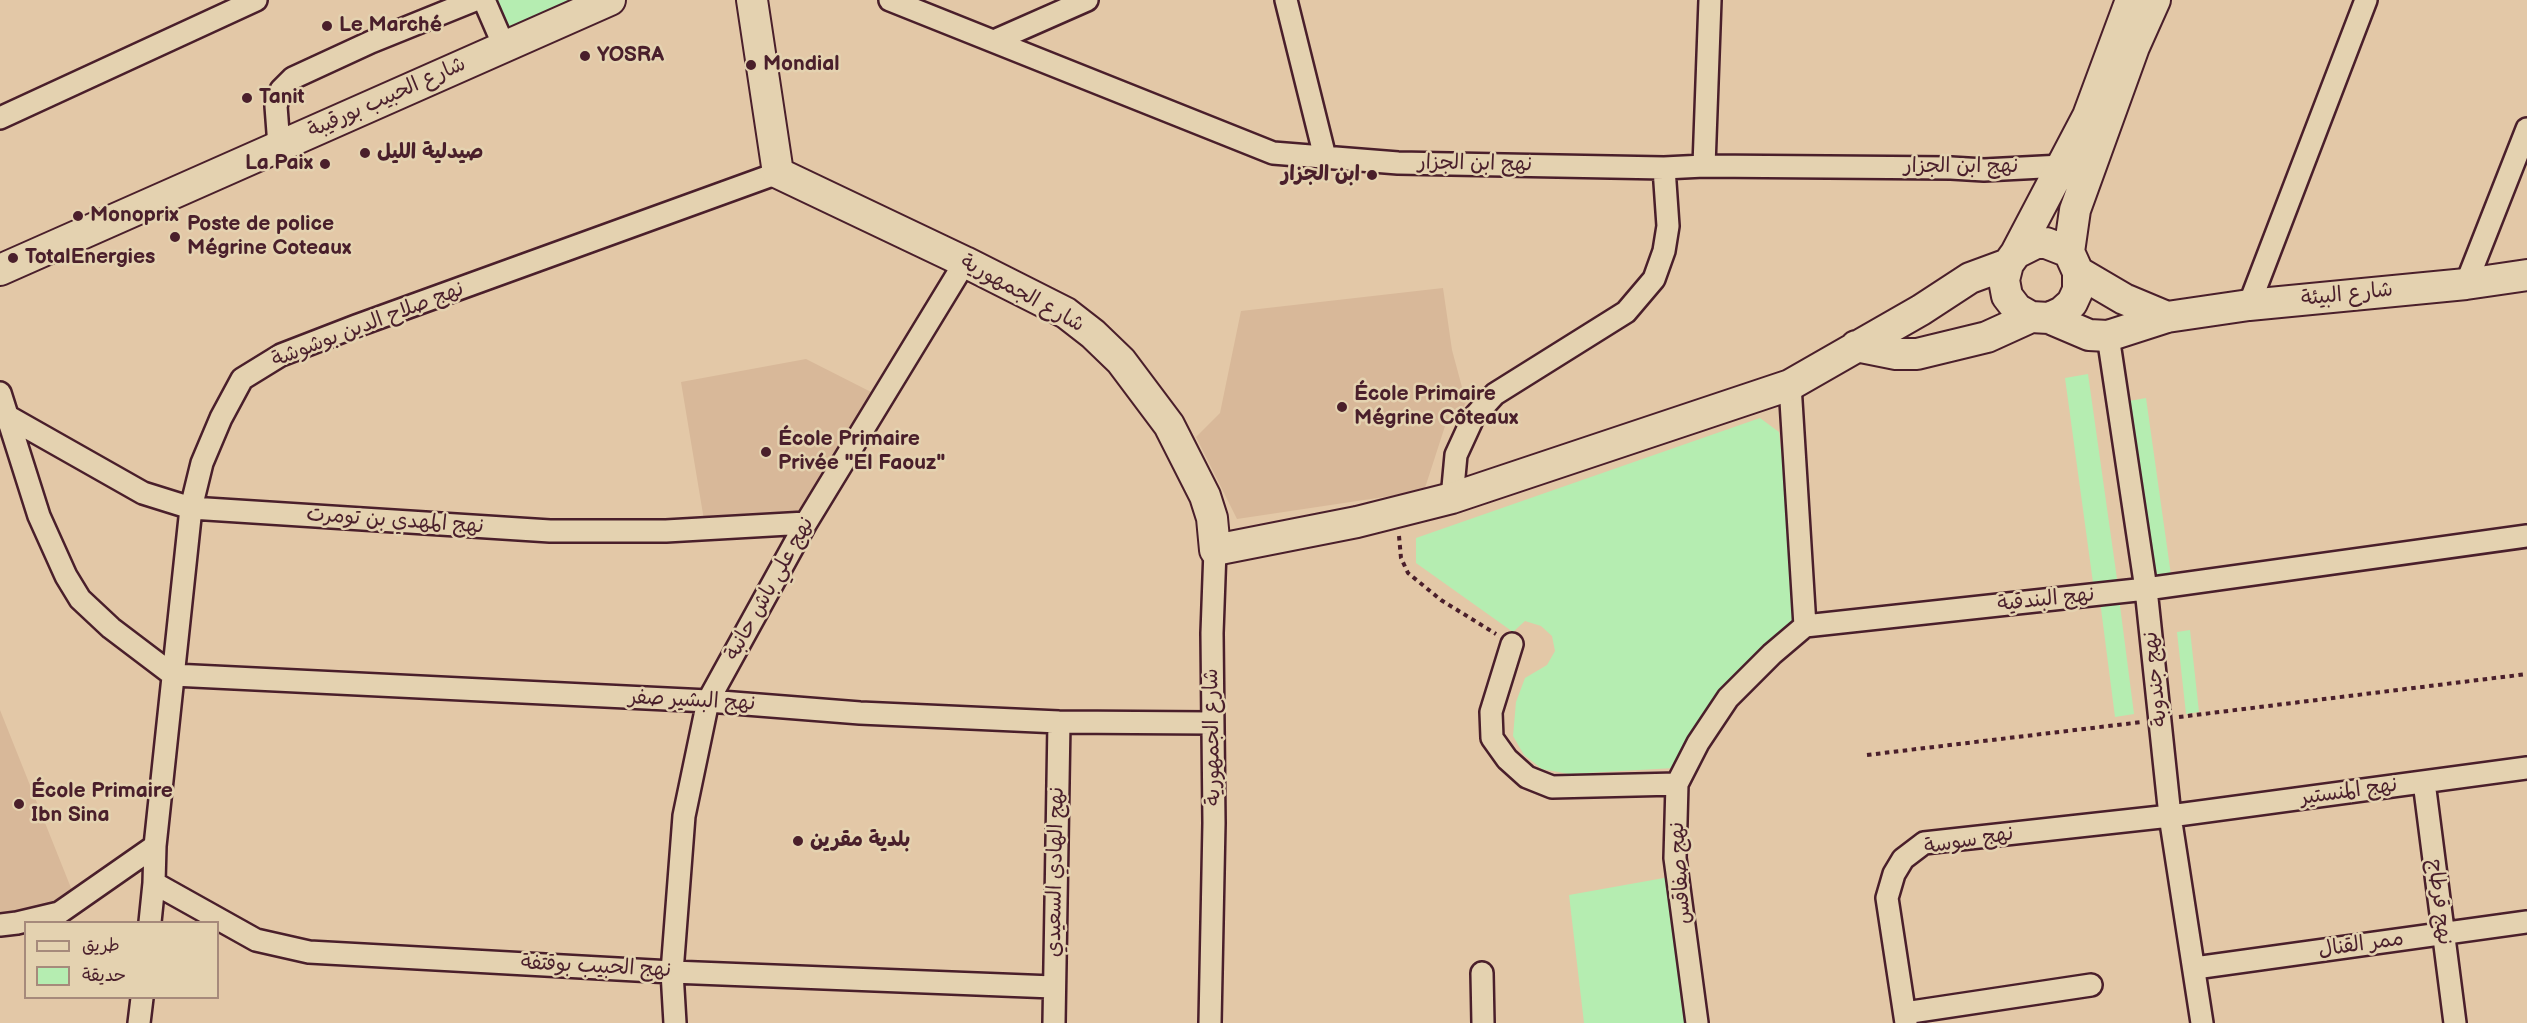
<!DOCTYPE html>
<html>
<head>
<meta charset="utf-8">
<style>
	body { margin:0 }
	#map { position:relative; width:2527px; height:1023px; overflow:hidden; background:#e3c8a7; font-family:"Balsamiq Sans","Playpen Sans Arabic",sans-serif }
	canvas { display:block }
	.legend { position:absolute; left:24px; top:921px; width:195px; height:78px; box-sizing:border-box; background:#e4d2b0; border:2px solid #a68a7b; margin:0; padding:8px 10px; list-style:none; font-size:18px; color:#4a1f2b }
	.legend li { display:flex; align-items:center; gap:12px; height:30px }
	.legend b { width:30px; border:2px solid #a68a7b }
</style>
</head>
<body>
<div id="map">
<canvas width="2527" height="1023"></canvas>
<ul class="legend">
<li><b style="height:8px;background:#e4d2b0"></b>طريق</li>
<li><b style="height:16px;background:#b5edb1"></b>حديقة</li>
</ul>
</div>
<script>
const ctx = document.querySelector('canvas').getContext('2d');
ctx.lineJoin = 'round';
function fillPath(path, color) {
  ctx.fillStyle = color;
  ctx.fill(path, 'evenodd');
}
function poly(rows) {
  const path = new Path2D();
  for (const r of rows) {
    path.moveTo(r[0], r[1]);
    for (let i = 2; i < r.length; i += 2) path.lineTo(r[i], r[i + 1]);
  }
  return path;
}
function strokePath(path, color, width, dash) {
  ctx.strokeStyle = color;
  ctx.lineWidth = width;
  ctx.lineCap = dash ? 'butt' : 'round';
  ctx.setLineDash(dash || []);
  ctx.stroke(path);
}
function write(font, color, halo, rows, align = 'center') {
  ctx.font = font + ' "Balsamiq Sans","Playpen Sans Arabic",sans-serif';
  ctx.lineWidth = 5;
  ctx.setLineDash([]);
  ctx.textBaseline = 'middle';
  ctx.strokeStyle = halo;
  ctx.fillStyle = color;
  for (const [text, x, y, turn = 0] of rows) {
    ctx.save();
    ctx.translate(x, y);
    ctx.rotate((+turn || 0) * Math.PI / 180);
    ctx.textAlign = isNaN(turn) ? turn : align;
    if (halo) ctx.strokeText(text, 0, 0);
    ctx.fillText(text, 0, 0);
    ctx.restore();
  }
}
fillPath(poly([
	[1443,288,1452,350,1466,402,1461,413,1446,423,1424,491,1237,519,1196,437,1220,413,1241,311],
	[806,359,875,394,804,509,793,518,705,526,681,382],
	[0,710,75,898,56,905,0,915]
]), '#d8b899');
fillPath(poly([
	[494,0,585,0,511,32],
	[2088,374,2118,586,2094,590,2065,378],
	[2146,398,2171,575,2154,578,2129,401],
	[1760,418,1779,432,1798,595,1792,625,1674,768,1569,774,1542,769,1524,755,1513,736,1516,702,1525,678,1547,665,1555,651,1552,636,1541,626,1525,621,1513,632,1416,563,1416,538],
	[2119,598,2134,714,2115,717,2100,601],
	[2190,630,2199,712,2186,714,2177,632],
	[1675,876,1693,1023,1584,1023,1569,895]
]), '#b5edb1');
const street = poly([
	[484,0,504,46],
	[890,0,1273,153,1398,163,1664,168,1704,166,1951,168,1984,170,2062,166,2073,169],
	[1286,0,1325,157],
	[994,41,1087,0],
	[0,118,256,0],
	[279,146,276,106,281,90,293,78,371,42,475,0],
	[1704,166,1710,0],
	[2466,284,2527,129],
	[2249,305,2366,0],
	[2108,336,2146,589,2170,816,2202,1023],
	[1790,385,1805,626],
	[0,393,39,516,66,576,80,599,111,628,173,675,708,701,860,713,1059,722,1211,723],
	[0,418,7,416,143,493,191,508,550,531,666,531,806,523],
	[1452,498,1456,455,1473,418,1495,394,1626,312,1654,279,1664,251,1668,226,1664,168],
	[1805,626,2146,589,2527,536],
	[1512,644,1491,712,1492,738,1507,759,1527,777,1552,787,1677,784],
	[2424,782,2455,1023],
	[154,883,256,940,309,952,672,972,1053,987],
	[150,922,154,883,155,846,191,508,202,463,221,418,242,379,281,355,356,326,778,173],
	[0,925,17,923,59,913,155,846],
	[2195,968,2527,922],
	[1482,973,1483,1023],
	[1905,1013,2091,985],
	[139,1023,142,998],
	[675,1023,672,972,684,816,708,701,806,523,965,262],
	[1054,1023,1059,722],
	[1210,1023,1214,823,1212,633,1215,550],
	[1697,1023,1675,858,1677,784,1698,743,1728,698,1772,654,1805,626],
	[1906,1023,1887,898,1894,874,1903,859,1924,843,2170,816,2527,768]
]);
const secondary = poly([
	[752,0,778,173,965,262,1066,313,1093,334,1121,361,1169,425,1205,496,1212,518,1215,550,1357,522,1452,498,1790,385,1921,310,1970,278,2008,264],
	[2036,243,2046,243,2069,252,2078,272,2078,290,2072,303,2062,312,2049,318,2031,317,2017,309,2007,296,2004,280,2008,264,2016,253,2036,243],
	[2069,252,2075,210,2134,47,2155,0],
	[2016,253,2088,116,2131,0],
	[0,270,610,0],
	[2078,272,2124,299,2167,317],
	[2049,318,2089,335,2108,336,2167,317,2249,305,2466,284,2527,275],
	[1856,346,1896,354,1917,354,1987,337,2031,317]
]);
strokePath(street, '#4a1f2b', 26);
strokePath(secondary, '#4a1f2b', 34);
strokePath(poly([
	[1399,536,1401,558,1408,573,1441,600,1496,634],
	[2179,717,2527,674],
	[1867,755,2142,722]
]), '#4a1f2b', 4, [4.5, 4.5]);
strokePath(street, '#e4d2b0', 21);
strokePath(secondary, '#e4d2b0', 30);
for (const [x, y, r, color] of [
	[327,26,6,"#4a1f2b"],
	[585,56,6,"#4a1f2b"],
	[751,65,6,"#4a1f2b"],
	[247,98,6,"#4a1f2b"],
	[365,153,6,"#4a1f2b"],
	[325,164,6,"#4a1f2b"],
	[1372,175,6,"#4a1f2b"],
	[78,216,6,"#4a1f2b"],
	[175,237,6,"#4a1f2b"],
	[13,258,6,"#4a1f2b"],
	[1342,407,6,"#4a1f2b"],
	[766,452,6,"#4a1f2b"],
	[19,804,6,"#4a1f2b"],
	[798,841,6,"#4a1f2b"]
]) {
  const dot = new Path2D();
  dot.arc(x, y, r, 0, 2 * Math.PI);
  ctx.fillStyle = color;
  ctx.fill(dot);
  strokePath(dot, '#e4d2b0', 2);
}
write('bold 21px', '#4a1f2b', '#e4d2b0', [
	["Le Marché",339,26],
	["YOSRA",597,56],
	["Mondial",763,65],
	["Tanit",259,98],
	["صيدلية الليل",377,153],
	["La Paix",313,164,"right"],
	["ابن الجزار",1360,175,"right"],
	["Monoprix",90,216],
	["Poste de police",187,225],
	["Mégrine Coteaux",187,249],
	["TotalEnergies",25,258],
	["École Primaire",1354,395],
	["Mégrine Côteaux",1354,419],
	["École Primaire",778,440],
	["Privée \"El Faouz\"",778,464],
	["École Primaire",31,792],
	["Ibn Sina",31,816],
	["بلدية مقرين",810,841]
], 'left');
write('21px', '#4a1f2b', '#e4d2b0', [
	["شارع الحبيب بورقيبة",387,98,-24],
	["نهج ابن الجزار",1475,164,1],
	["نهج ابن الجزار",1961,167],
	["شارع الجمهورية",1022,294,29],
	["شارع البيئة",2347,295,-6],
	["نهج صلاح الدين بوشوشة",368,325,-21],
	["نهج المهدي بن تومرت",395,521,4],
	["نهج علي باش حانبة",770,589,-61],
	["نهج البندقية",2046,600,-6],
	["نهج جندوبة",2156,679,-96],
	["نهج البشير صفر",692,701,3],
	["شارع الجمهورية",1213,737,-91],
	["نهج المنستير",2349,792,-8],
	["نهج سوسة",1969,841,-9],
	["نهج الهادي السعيدي",1056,872,-89],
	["نهج صفاقس",1681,873,-94],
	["نهج قرطاج",2439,902,83],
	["ممر القنال",2361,945,-8],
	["نهج الحبيب بوقتفة",596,967,3]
]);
</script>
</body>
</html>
